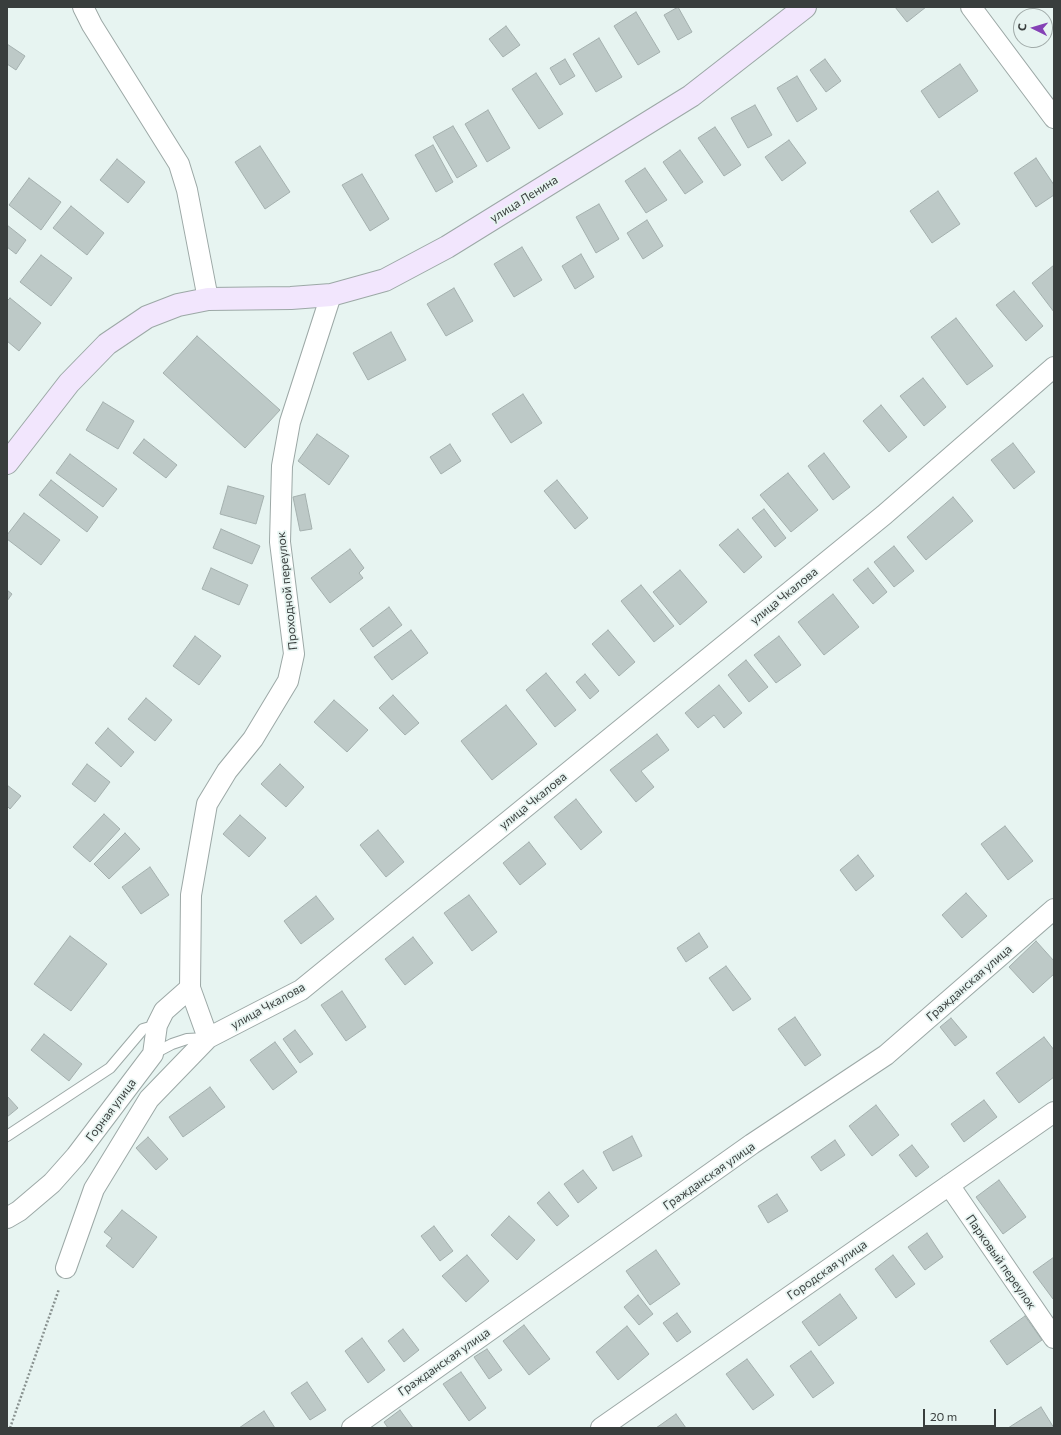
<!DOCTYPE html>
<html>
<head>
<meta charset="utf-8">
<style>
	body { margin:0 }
	#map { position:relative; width:1061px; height:1435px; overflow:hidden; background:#e7f4f1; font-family:Commissioner,sans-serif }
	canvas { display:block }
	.frame { position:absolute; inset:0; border:8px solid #393e3d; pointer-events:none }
	.north { position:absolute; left:1013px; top:8px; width:40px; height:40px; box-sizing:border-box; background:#e7f4f1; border:1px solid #a1aba9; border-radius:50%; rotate:275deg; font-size:11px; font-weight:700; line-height:16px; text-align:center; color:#393e3d }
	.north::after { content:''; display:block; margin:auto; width:14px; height:18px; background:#8542b6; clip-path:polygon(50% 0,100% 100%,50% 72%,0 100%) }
	.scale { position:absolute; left:923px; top:1409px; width:73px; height:18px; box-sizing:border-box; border:2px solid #393e3d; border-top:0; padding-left:5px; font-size:12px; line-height:14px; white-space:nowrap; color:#393e3d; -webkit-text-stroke:3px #e7f4f1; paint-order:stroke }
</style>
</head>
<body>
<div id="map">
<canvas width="1061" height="1435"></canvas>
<div class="frame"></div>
<div class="north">С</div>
<div class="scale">20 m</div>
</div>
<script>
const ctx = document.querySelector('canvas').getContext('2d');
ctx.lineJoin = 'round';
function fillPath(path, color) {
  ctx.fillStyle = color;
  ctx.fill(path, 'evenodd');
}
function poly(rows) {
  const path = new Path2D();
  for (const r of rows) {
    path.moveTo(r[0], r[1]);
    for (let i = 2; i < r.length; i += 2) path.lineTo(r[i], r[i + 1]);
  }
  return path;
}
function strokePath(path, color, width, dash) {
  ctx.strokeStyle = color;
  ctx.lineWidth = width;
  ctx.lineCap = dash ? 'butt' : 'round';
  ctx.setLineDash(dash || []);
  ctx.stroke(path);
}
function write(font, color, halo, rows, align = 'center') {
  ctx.font = font + ' Commissioner,sans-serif';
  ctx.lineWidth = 3.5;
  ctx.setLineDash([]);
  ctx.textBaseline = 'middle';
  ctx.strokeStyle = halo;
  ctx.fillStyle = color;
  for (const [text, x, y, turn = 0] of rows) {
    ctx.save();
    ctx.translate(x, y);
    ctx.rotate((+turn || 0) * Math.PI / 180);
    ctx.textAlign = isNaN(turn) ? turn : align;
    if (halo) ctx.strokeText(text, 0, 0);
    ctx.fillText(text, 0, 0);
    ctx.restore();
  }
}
const building = poly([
	[678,7,692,32,678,40,664,15,678,7],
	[895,7,926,7,907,22,895,7],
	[636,12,660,52,638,65,614,26,636,12],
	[506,26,520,45,503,57,489,39,506,26],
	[599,38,622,77,596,92,573,54,599,38],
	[7,44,25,56,16,70,7,64,7,44],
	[565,59,575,76,560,85,550,68,565,59],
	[825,59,841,81,826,92,810,70,825,59],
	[960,64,978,91,939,118,921,91,960,64],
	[536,73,563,114,539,129,512,89,536,73],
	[797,76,817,109,797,122,777,88,797,76],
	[755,105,772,135,748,148,731,118,755,105],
	[488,110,510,148,487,162,465,124,488,110],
	[453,126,477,166,457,178,433,137,453,126],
	[715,127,741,165,724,176,698,138,715,127],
	[789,140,806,163,782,181,765,157,789,140],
	[433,145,453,182,436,192,415,155,433,145],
	[260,146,290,192,265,209,235,162,260,146],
	[680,150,703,182,685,194,663,162,680,150],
	[1036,158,1054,185,1054,195,1036,207,1014,173,1036,158],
	[117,159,145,182,128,203,100,180,117,159],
	[645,168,667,200,646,213,625,181,645,168],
	[362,174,389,219,370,231,342,185,362,174],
	[29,178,61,202,41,230,9,205,29,178],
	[938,191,960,224,932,243,910,211,938,191],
	[599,204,619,239,596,253,576,217,599,204],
	[71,206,104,233,87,255,53,228,71,206],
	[647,220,663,246,643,259,627,233,647,220],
	[7,225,26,240,16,254,7,247,7,225],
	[522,247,542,280,514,297,494,264,522,247],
	[581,254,594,277,575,289,562,266,581,254],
	[41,255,72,278,51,306,20,282,41,255],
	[1054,265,1054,312,1032,283,1054,265],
	[454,288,473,321,446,336,427,304,454,288],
	[1014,291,1043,326,1026,341,996,305,1014,291],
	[10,298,41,323,19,351,7,341,7,301,10,298],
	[956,318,993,366,967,385,931,337,956,318],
	[391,332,406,360,368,380,353,353,391,332],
	[197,336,280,410,245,448,163,373,197,336],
	[923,378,946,407,924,426,900,396,923,378],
	[523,394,542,423,511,443,492,414,523,394],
	[103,402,134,421,118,449,86,430,103,402],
	[881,405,907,437,889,452,863,421,881,405],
	[317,434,349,456,329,485,298,461,317,434],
	[144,439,177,465,166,478,133,453,144,439],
	[1013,443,1035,472,1014,489,991,460,1013,443],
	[450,444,461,461,441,474,430,457,450,444],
	[824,453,850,487,833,500,808,466,824,453],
	[70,454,117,489,103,507,56,473,70,454],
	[788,473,818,510,791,532,760,495,788,473],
	[51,480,98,517,87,532,39,495,51,480],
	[557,480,588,518,575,529,544,491,557,480],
	[228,486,264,496,256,524,220,514,228,486],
	[305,494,312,529,300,531,293,497,305,494],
	[953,497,973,521,926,560,907,537,953,497],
	[764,509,786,538,775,547,752,518,764,509],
	[24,513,60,540,41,565,7,539,7,535,24,513],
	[221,529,260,546,252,564,213,548,221,529],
	[738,529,762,557,744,573,719,545,738,529],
	[894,546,914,571,894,587,874,562,894,546],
	[350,549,364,568,359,573,363,578,330,603,311,578,350,549],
	[211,568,248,585,239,605,202,589,211,568],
	[868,568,887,592,873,604,853,580,868,568],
	[680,570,707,602,680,625,653,592,680,570],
	[641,585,674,626,654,642,621,601,641,585],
	[7,590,12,594,7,601,7,590],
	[833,594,859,627,824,655,798,622,833,594],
	[389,607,402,625,373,647,360,629,389,607],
	[411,630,428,653,392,680,374,657,411,630],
	[608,630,635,662,619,676,592,644,608,630],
	[195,636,221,656,199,685,173,666,195,636],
	[779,636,801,665,776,683,754,655,779,636],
	[746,660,768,687,749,702,728,675,746,660],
	[546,673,576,710,555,727,526,690,546,673],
	[585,674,599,691,590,699,576,682,585,674],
	[719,685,742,713,724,728,714,715,698,728,685,713,719,685],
	[393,695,419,723,405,735,379,708,393,695],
	[146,698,172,720,155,741,128,719,146,698],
	[334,700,368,730,347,752,314,722,334,700],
	[506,705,537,744,492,780,461,741,506,705],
	[108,728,134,752,121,767,95,743,108,728],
	[657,734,669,750,641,771,654,787,636,802,610,770,657,734],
	[87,764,110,782,95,802,72,784,87,764],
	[280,764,304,787,286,807,261,784,280,764],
	[7,785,21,796,10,809,7,806,7,785],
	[576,799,602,832,581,850,554,817,576,799],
	[104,814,120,829,90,862,73,847,104,814],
	[240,815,266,838,249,857,223,834,240,815],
	[1005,826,1033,861,1008,880,981,844,1005,826],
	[378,830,404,862,386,877,360,845,378,830],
	[125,833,140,849,109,879,94,864,125,833],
	[529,842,546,864,520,885,503,863,529,842],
	[858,855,874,876,856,891,840,870,858,855],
	[150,867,169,895,141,914,122,887,150,867],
	[966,893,987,916,962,938,942,915,966,893],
	[469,895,497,932,472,951,444,913,469,895],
	[316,896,334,919,301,944,284,921,316,896],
	[699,933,708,947,686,962,677,948,699,933],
	[70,936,107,964,71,1011,34,984,70,936],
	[413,937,433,963,405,985,385,959,413,937],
	[1036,941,1054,961,1054,974,1033,993,1009,967,1036,941],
	[726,966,751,999,733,1011,709,978,726,966],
	[342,991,366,1027,346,1041,321,1005,342,991],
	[795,1017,821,1055,805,1066,778,1029,795,1017],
	[951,1018,967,1037,955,1046,940,1027,951,1018],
	[295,1030,313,1054,300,1063,283,1039,295,1030],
	[44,1034,82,1064,69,1081,31,1050,44,1034],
	[1044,1037,1054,1050,1054,1077,1019,1103,996,1073,1044,1037],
	[275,1042,297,1072,273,1090,250,1060,275,1042],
	[210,1087,225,1107,183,1137,169,1117,210,1087],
	[7,1096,18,1108,7,1117,7,1096],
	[984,1100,997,1117,964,1142,951,1124,984,1100],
	[876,1105,899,1135,872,1156,849,1126,876,1105],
	[632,1136,642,1156,613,1171,603,1152,632,1136],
	[148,1137,168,1159,156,1170,136,1148,148,1137],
	[835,1140,845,1155,821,1171,811,1157,835,1140],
	[912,1145,929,1167,916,1177,899,1155,912,1145],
	[583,1170,597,1188,578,1203,564,1184,583,1170],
	[999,1180,1026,1217,1003,1234,976,1197,999,1180],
	[549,1192,569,1216,557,1226,537,1203,549,1192],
	[777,1194,788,1211,768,1223,758,1206,777,1194],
	[122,1210,157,1237,133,1268,106,1246,112,1238,104,1232,122,1210],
	[509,1216,535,1240,517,1260,491,1235,509,1216],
	[434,1226,453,1251,440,1261,421,1236,434,1226],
	[927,1233,943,1257,925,1270,908,1247,927,1233],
	[656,1250,680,1284,650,1305,626,1271,656,1250],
	[467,1255,489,1281,466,1302,442,1276,467,1255],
	[893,1255,915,1284,896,1298,875,1269,893,1255],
	[1054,1257,1054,1298,1053,1299,1033,1272,1054,1257],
	[840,1294,857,1318,819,1346,802,1322,840,1294],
	[638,1295,653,1314,639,1325,624,1307,638,1295],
	[677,1313,691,1332,677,1342,663,1323,677,1313],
	[1025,1316,1042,1340,1007,1365,990,1341,1025,1316],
	[524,1325,550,1359,529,1375,503,1341,524,1325],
	[627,1326,649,1354,618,1380,596,1352,627,1326],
	[403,1329,419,1350,404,1362,388,1341,403,1329],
	[362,1338,385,1370,368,1383,345,1351,362,1338],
	[487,1349,502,1370,489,1379,474,1357,487,1349],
	[811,1351,834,1383,813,1398,790,1366,811,1351],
	[747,1359,774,1395,753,1410,726,1374,747,1359],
	[461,1372,486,1408,469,1421,443,1384,461,1372],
	[307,1382,326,1410,310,1420,291,1393,307,1382],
	[1041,1407,1054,1428,1008,1428,1041,1407],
	[400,1410,413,1428,388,1428,384,1422,400,1410],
	[264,1411,275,1428,239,1428,264,1411],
	[676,1414,686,1428,656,1428,676,1414]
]);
fillPath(building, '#bdc9c7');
strokePath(building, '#a4b0ae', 1);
const service = poly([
	[153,1054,172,1044,187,1039,206,1038],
	[7,1136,110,1068,143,1029,157,1025]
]);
const minor = poly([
	[83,7,92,25,179,164,187,190,208,299],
	[971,7,1054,118],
	[208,1038,190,988,191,895,207,804,227,771,253,739,288,681,294,654,280,542,282,466,290,422,331,295],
	[949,1185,1054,1338],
	[7,1218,19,1211,52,1183,76,1156,153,1054,157,1025,164,1011,190,988],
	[66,1268,94,1189,149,1099,208,1038,301,990,884,515,1054,367],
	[352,1428,752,1144,886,1055,1054,909],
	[601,1428,1054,1112]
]);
const secondary = poly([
	[7,463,69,383,107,344,147,317,178,305,208,299,291,298,331,295,385,280,447,247,691,96,805,7]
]);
strokePath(service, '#9ca8a6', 12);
strokePath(minor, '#9ca8a6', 22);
strokePath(secondary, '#9ca8a6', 24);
strokePath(poly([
	[10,1428,59,1289]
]), '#899290', 2.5, [2, 2]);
strokePath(service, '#fff', 10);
strokePath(minor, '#fff', 20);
strokePath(secondary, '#f2e6fd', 22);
write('12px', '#393e3d', '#e7f4f1', [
	["улица Ленина",524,199,-32],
	["Проходной переулок",287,591,-96],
	["улица Чкалова",784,596,-39],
	["улица Чкалова",533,801,-39],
	["Гражданская улица",969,983,-41],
	["улица Чкалова",268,1006,-29],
	["Горная улица",111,1110,-53],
	["Гражданская улица",709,1176,-35],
	["Парковый переулок",1001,1262,55],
	["Городская улица",827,1270,-35],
	["Гражданская улица",444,1362,-35]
]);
</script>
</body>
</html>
